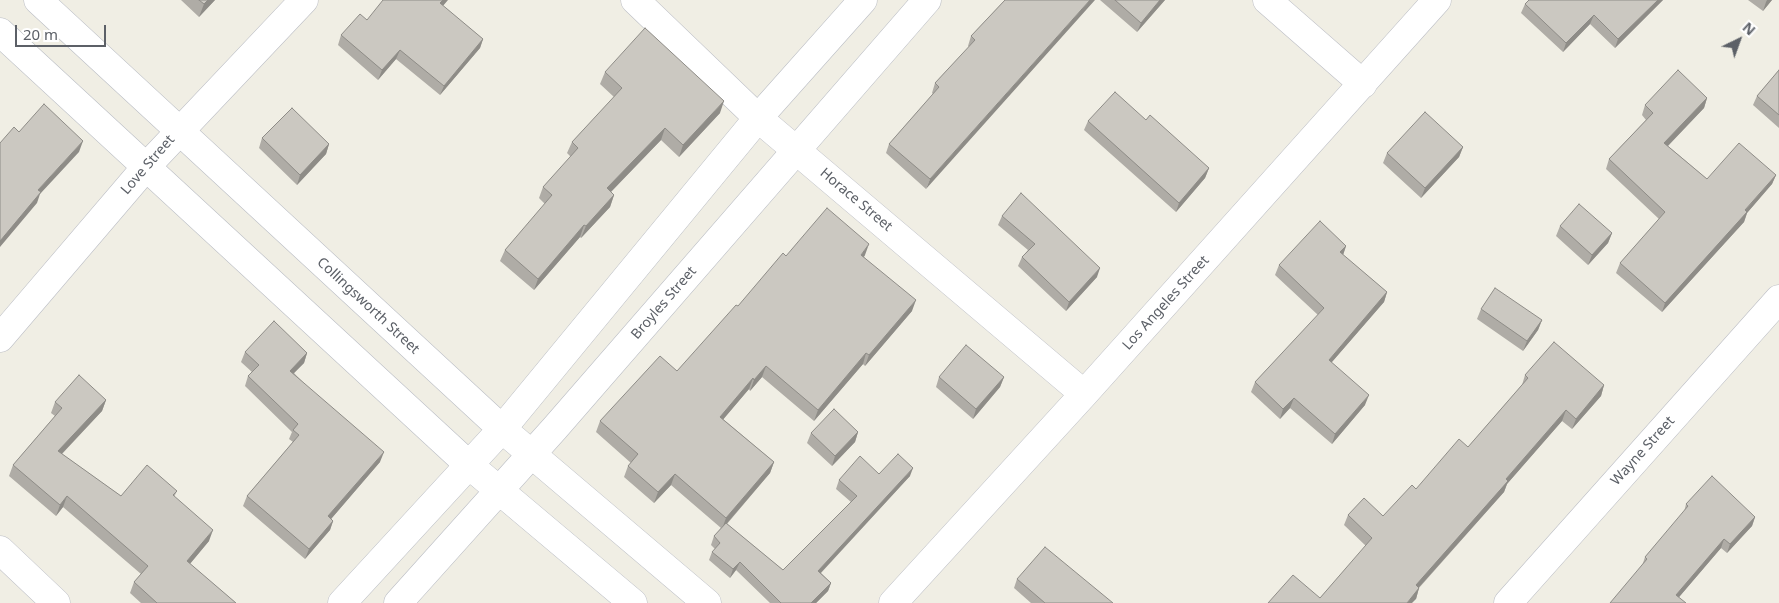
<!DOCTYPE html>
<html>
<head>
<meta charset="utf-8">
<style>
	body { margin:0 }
	#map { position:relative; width:1779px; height:603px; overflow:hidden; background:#f0eee4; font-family:"Noto Sans",sans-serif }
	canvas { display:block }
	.north { position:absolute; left:1714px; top:15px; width:50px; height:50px; -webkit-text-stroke:4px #fff; paint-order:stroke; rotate:42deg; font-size:14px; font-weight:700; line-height:20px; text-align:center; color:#5c6067 }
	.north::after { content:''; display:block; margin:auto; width:18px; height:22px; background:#5c6067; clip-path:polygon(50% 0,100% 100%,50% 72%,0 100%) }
	.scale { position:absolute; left:15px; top:25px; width:91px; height:22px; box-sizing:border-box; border:2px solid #5c6067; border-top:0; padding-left:6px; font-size:15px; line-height:18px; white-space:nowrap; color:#5c6067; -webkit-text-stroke:4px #fff; paint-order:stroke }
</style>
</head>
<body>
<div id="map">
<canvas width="1779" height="603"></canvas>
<div class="north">N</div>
<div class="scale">20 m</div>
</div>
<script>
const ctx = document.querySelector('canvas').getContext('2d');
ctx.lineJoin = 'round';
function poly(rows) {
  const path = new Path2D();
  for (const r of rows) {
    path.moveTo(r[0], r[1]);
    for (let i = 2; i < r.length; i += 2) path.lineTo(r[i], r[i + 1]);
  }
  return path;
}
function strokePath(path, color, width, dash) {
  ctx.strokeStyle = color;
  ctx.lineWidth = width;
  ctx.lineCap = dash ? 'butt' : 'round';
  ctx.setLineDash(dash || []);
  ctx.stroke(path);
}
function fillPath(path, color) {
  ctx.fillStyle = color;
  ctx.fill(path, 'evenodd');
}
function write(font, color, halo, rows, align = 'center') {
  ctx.font = font + ' "Noto Sans",sans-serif';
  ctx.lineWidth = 4.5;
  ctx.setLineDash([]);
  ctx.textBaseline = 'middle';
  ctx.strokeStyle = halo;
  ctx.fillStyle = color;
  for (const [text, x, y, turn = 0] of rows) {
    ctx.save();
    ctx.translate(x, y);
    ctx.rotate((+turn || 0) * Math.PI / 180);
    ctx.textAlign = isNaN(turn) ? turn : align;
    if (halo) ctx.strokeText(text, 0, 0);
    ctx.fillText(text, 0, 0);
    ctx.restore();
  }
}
const minor = poly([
	[635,0,758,118,1084,394],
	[1267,0,1363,84],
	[0,338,146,167,304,0],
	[0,550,56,603],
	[893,603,1084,394,1437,0],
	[1508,603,1779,299]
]);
const secondary = poly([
	[38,0,502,429,707,603],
	[0,32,469,465,633,603],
	[342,603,502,429,758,118,863,0],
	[398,603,555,428,927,0]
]);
strokePath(minor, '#bcbec5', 29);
strokePath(secondary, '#babdc4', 29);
strokePath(minor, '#fff', 28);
strokePath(secondary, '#fff', 28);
fillPath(poly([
	[181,0,215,0,199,17],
	[1005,0,926,189,886,153,889,144,933,94,932,93,935,83,969,47,968,46,971,36],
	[1100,0,1165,0,1137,32],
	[1663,0,1615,48,1590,24,1563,52,1521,13,1525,4],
	[1748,0,1772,0,1763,11],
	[443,6,483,39,480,48,440,95,396,59,378,80,338,45,341,35],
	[1779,70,1779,128,1753,105,1757,96],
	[605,72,720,113,679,157,661,140,611,192,614,195,610,207,581,238,580,237,534,290,500,261,505,250,545,204,539,198,543,187,571,157,567,153,572,142,614,97,600,84],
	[1707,98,1704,108,1668,146,1707,179,1776,175,1772,184,1747,213,1744,222,1662,312,1616,273,1620,263,1659,219,1606,169,1609,159,1646,120,1642,115,1645,105],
	[1146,120,1209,168,1205,178,1176,212,1084,130,1088,121],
	[262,138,329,144,326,154,297,185,259,148],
	[1463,147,1459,157,1421,198,1383,163,1387,153],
	[1002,216,1097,277,1066,311,1018,266,1022,257,1028,250,998,225],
	[1560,226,1612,233,1608,243,1588,265,1556,236],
	[1346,246,1343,255,1387,292,1384,302,1331,363,1365,405,1332,444,1290,408,1280,419,1251,392,1255,382,1318,315,1275,275,1279,265],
	[865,255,864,257,912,311,865,366,863,364,814,421,762,377,750,391,749,389,723,419,774,462,770,473,727,524,783,570,851,502,836,489,839,480,879,474,910,476,821,573,831,583,828,591,816,603,770,603,736,570,730,578,709,560,712,552,715,549,711,545,714,536,721,528,671,485,654,503,624,477,628,466,631,463,596,432,600,421,677,371,738,306,786,256],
	[1481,309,1542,320,1538,330,1523,351,1477,319],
	[245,352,307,353,304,363,294,373,380,462,331,519,333,521,330,530,305,559,243,506,247,496,293,442,289,439,292,432,245,386,248,376,252,372,241,362],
	[1525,375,1604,385,1601,396,1572,429,1562,421,1507,484,1504,492,1419,588,1416,599,1320,598,1366,546,1344,525,1348,515,1383,516,1468,447,1522,385],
	[939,377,1004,377,1000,387,973,419,936,387],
	[106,400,102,411,62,454,121,496,177,491,174,497,209,541,190,564,236,603,141,603,130,593,134,582,141,574,63,507,56,516,9,476,13,465,55,416,51,413,55,402],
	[858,432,855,442,832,466,807,443,811,433],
	[1686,504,1755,517,1752,526,1727,553,1721,548,1679,597,1642,566,1645,557,1684,512],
	[1017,579,1113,603,1031,603,1014,588]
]), '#afaca6');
fillPath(poly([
	[208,0,215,0,199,17,204,4],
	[443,0,448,0,437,13,440,3],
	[1090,0,1095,0,926,189,930,179],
	[1160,0,1165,0,1137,32,1141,23],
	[1658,0,1663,0,1615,48,1618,39],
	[1767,0,1772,0,1763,11,1766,2],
	[1594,15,1590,24,1563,52,1566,43],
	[483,39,480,48,440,95,444,86],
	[400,50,396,59,378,80,382,70],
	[1707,98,1704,108,1661,153,1664,143],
	[724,101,720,113,679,157,683,145],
	[665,128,661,140,603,200,607,188],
	[83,141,79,152,40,194,37,203,0,247,0,241,38,190],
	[329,144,326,154,297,185,300,175],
	[1463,147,1459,157,1421,198,1425,188],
	[1209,168,1205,178,1176,212,1179,203],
	[1776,175,1772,184,1747,213,1744,222,1662,312,1665,303],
	[614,195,610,207,581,238,586,226],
	[584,225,580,237,534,290,538,279],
	[1612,233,1608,243,1588,265,1592,255],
	[869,244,865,255,857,266,861,255],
	[1346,246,1343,255,1340,252],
	[1100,268,1097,277,1066,311,1069,302],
	[1387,292,1384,302,1325,370,1329,360],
	[916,300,912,311,865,366,869,355],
	[1542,320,1538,330,1523,351,1527,341],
	[307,353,304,363,287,380,290,371],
	[866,353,863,364,814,421,818,410],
	[766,366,762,377,750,391,754,380],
	[1004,377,1000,387,973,419,976,409],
	[753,378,749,389,716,428,720,417],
	[1604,385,1601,396,1572,429,1576,419],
	[1369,395,1365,405,1332,444,1335,434],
	[1294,398,1290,408,1280,419,1283,409],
	[106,400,102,411,54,462,58,451],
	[1566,410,1562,421,1507,484,1504,492,1412,595,1416,585,1506,479],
	[858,432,855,442,832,466,835,456],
	[384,452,380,462,325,526,328,516],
	[774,462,770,473,722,529,726,518],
	[913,468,910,476,815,579,818,571],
	[675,474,671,485,654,503,658,492],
	[67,496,63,507,56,516,60,505],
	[1755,517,1752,526,1727,553,1730,544],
	[333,521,330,530,305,559,309,549],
	[213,530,209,541,183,572,187,561],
	[1724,539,1721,548,1674,603,1676,595],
	[740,562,736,570,730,578,733,569],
	[831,583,828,591,816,603,811,603],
	[1419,588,1416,599,1412,603,1407,603]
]), '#8e8c87');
const building = poly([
	[199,0,208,0,204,4,199,0],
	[383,0,443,0,440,3,483,39,444,86,400,50,382,70,341,35,360,14,367,20,383,0],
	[1005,0,1090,0,930,179,889,144,939,87,935,83,975,40,971,36,1005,0],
	[1115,0,1160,0,1141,23,1115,0],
	[1529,0,1658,0,1618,39,1594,15,1566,43,1525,4,1529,0],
	[645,28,724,101,683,145,665,128,607,188,614,195,586,226,584,225,538,279,505,250,552,195,543,187,578,148,572,142,622,88,605,72,645,28],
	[1678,70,1707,98,1664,143,1707,179,1739,143,1776,175,1745,210,1747,212,1665,303,1620,263,1665,212,1609,159,1653,113,1645,105,1678,70],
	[1779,70,1779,115,1757,96,1779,70],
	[1115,92,1146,120,1150,115,1209,168,1179,203,1088,121,1115,92],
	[44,104,83,141,38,190,41,192,0,241,0,143,14,127,19,132,44,104],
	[292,108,329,144,300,175,262,138,292,108],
	[1425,112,1463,147,1425,188,1387,153,1425,112],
	[1021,193,1100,268,1069,302,1022,257,1035,244,1002,216,1021,193],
	[1579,204,1612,233,1592,255,1560,226,1579,204],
	[827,208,869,244,861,255,916,300,869,355,866,353,818,410,766,366,754,380,753,378,720,417,774,462,726,518,675,474,658,492,628,466,638,454,600,421,660,356,677,371,736,305,738,306,783,253,786,256,827,208],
	[1320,221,1346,246,1340,252,1387,292,1329,360,1369,395,1335,434,1294,398,1283,409,1255,382,1324,308,1279,265,1320,221],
	[1495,288,1542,320,1527,341,1481,309,1495,288],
	[274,321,307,353,290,371,384,452,328,516,333,521,309,549,247,496,299,435,293,430,298,424,248,376,259,365,245,352,274,321],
	[1554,342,1604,385,1576,419,1566,410,1506,479,1508,481,1416,585,1419,588,1407,603,1268,603,1293,575,1320,598,1372,538,1348,515,1364,498,1383,516,1412,485,1416,489,1459,439,1468,447,1528,378,1525,375,1554,342],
	[966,345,1004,377,976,409,939,377,966,345],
	[79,375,106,400,58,451,121,496,147,465,177,491,173,495,213,530,187,561,236,603,157,603,134,582,148,566,67,496,60,505,13,465,62,408,55,402,79,375],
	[834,409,858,432,835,456,811,433,834,409],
	[898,454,913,468,818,571,831,583,811,603,781,603,740,562,733,569,712,552,720,543,714,536,726,523,783,570,857,496,839,480,860,456,879,474,898,454],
	[1712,476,1755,517,1730,544,1724,539,1676,595,1686,603,1610,603,1647,559,1645,557,1688,506,1686,504,1712,476],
	[1045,547,1113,603,1045,603,1017,579,1045,547]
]);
fillPath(building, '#cbc8c1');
strokePath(building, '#8e8c87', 1);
write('14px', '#5c6067', '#fff', [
	["Love Street",148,165,-49],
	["Horace Street",856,200,40],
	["Broyles Street",664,303,-49],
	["Los Angeles Street",1166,303,-48],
	["Collingsworth Street",368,306,43],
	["Wayne Street",1643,451,-48]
]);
</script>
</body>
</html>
